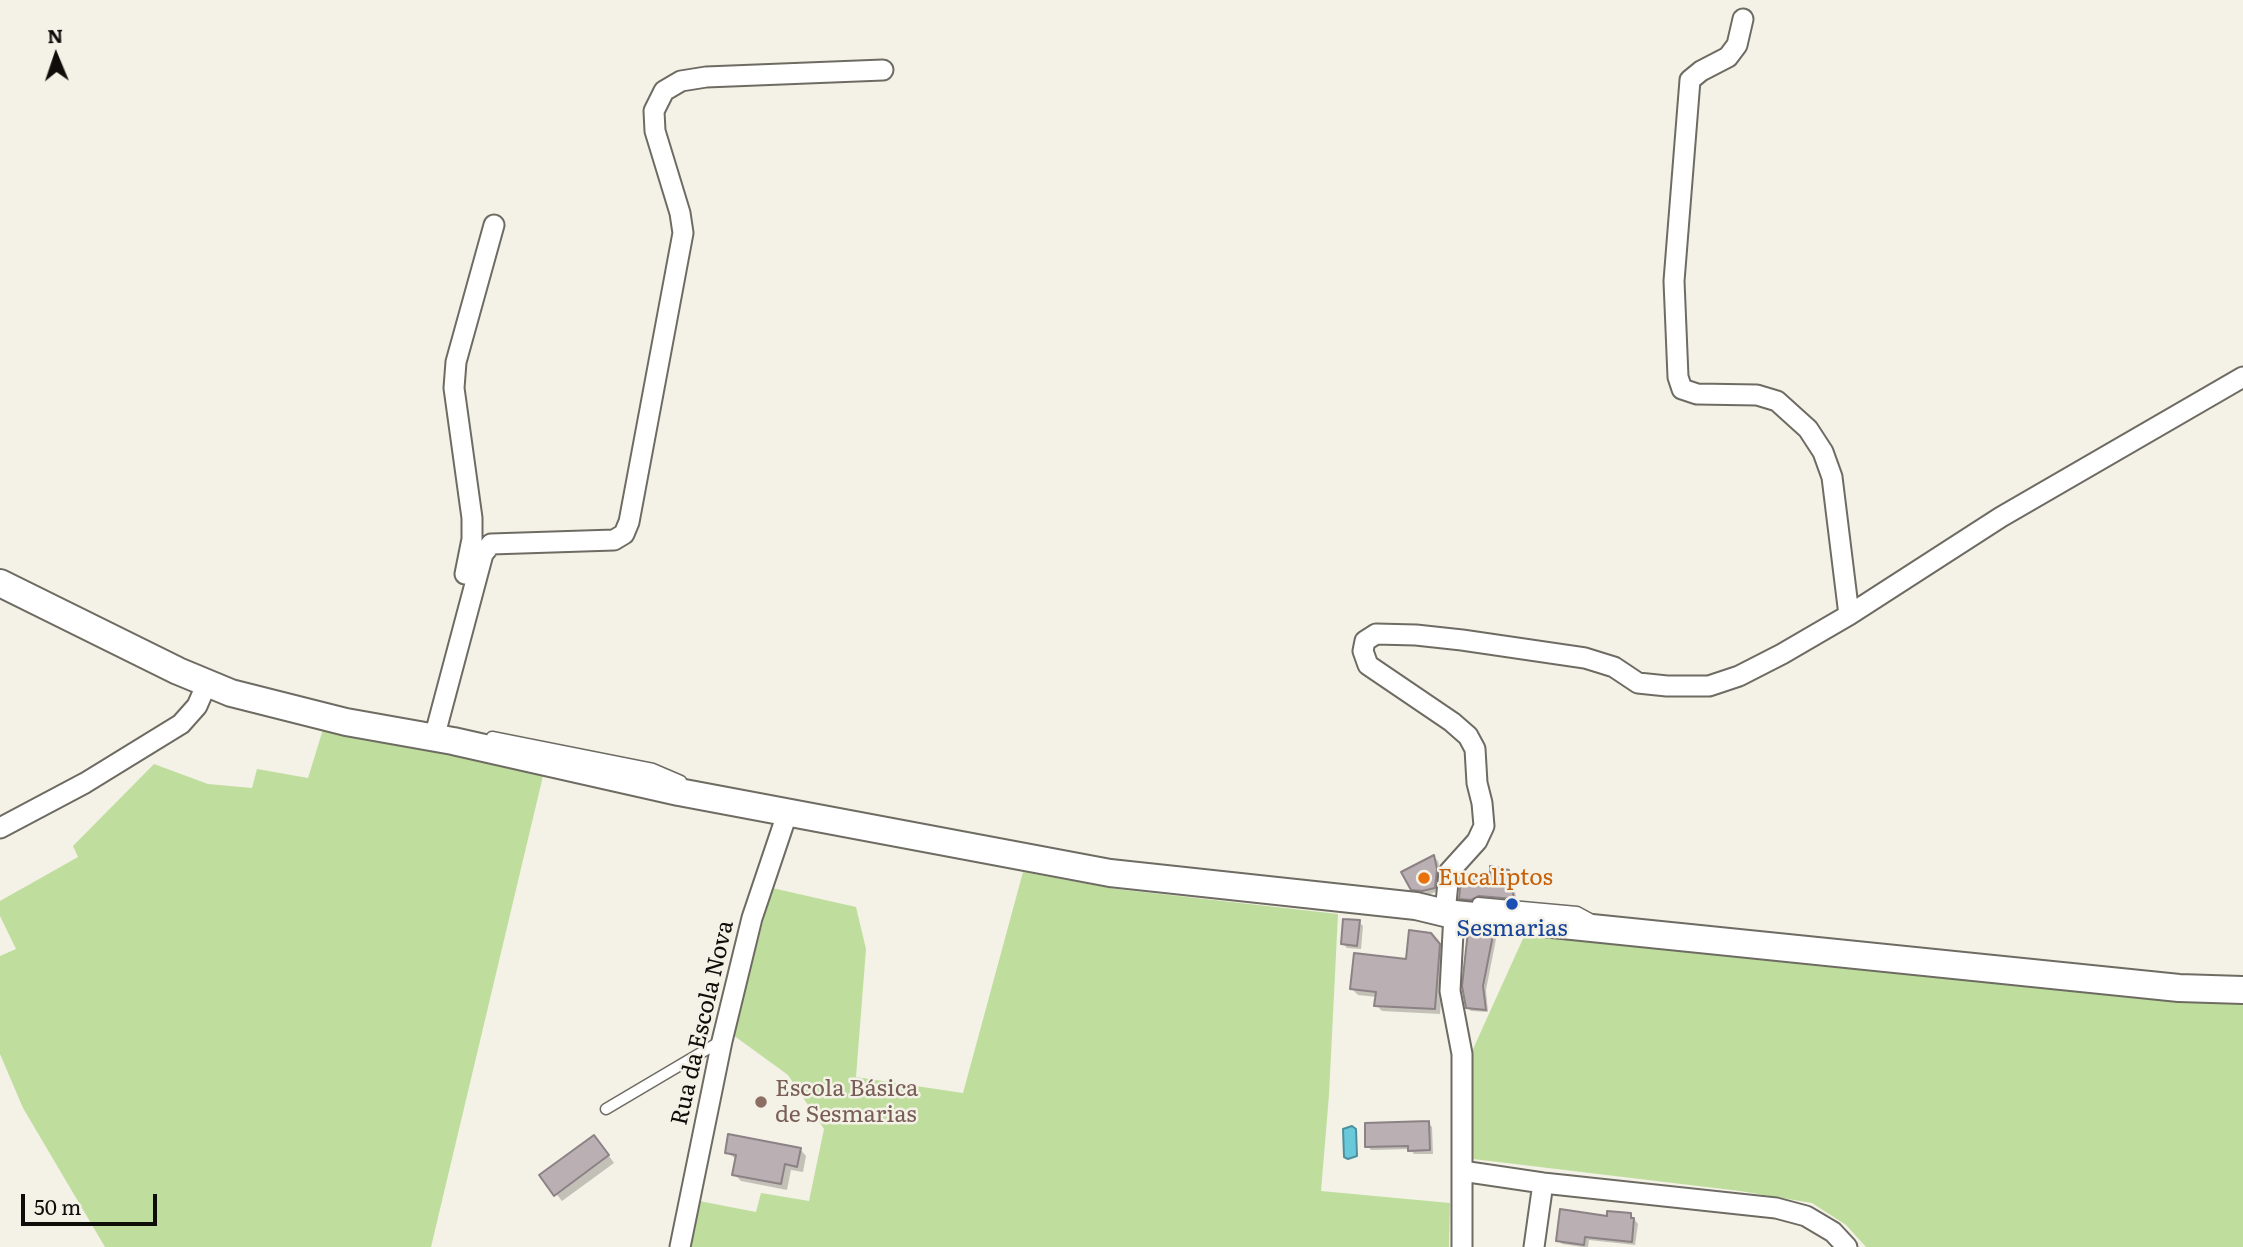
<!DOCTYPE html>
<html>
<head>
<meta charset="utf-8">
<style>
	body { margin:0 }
	#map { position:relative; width:2243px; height:1247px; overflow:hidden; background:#f4f1e7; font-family:Literata,serif }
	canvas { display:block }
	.north { position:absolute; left:21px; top:21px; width:70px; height:70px; -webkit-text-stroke:5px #f4f1e7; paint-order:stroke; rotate:358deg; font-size:19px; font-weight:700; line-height:28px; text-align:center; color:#0e0d0a }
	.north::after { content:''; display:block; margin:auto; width:24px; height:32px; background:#0e0d0a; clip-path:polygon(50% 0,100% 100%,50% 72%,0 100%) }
	.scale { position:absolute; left:21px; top:1194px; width:136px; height:32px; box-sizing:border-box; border:4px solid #0e0d0a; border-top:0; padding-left:9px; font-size:21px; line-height:24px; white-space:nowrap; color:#0e0d0a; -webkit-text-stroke:5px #f4f1e7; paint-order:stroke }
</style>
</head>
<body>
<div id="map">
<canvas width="2243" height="1247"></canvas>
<div class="north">N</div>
<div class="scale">50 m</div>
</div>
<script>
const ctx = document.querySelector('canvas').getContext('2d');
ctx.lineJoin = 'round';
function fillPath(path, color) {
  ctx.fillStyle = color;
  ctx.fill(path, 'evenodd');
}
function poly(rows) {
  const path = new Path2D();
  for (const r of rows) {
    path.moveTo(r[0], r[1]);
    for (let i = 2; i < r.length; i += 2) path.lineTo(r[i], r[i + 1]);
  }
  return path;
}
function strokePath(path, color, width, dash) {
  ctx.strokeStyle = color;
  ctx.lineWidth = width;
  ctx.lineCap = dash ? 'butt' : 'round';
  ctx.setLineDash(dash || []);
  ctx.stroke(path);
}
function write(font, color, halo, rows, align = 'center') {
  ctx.font = font + ' Literata,serif';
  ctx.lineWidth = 5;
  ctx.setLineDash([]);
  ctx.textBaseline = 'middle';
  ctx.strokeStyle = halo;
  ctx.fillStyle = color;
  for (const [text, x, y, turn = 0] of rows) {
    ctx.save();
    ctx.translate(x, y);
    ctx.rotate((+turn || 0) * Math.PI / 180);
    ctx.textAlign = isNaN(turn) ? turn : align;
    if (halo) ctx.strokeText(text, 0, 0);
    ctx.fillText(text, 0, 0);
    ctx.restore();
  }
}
fillPath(poly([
	[325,723,543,776,431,1247,105,1247,23,1108,0,1054,0,956,16,949,0,916,0,901,78,857,73,846,154,764,208,784,252,788,257,769,308,778],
	[1023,872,1116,889,1338,914,1329,1095,1321,1191,1450,1203,1449,1247,687,1247,694,1200,756,1212,761,1193,809,1201,824,1129,788,1075,733,1035,772,888,856,907,866,949,856,1077,963,1093],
	[1526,932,2243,996,2243,1247,1866,1247,1846,1225,1812,1203,1740,1191,1473,1159,1473,1049]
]), '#bfde9d');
const water = poly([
	[1352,1126,1356,1129,1357,1156,1348,1159,1344,1157,1343,1129,1352,1126]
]);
fillPath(water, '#69c9db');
strokePath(water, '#4e919c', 2);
fillPath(poly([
	[1434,857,1438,861,1441,874,1439,891,1427,895,1417,893,1412,889],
	[1508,871,1512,876,1517,902,1476,903,1465,902,1461,898],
	[1359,922,1363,926,1361,949,1347,948,1343,944],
	[1492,936,1496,939,1486,990,1488,1012,1471,1011,1467,1007],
	[1437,941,1445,952,1440,1014,1382,1011,1376,1005,1377,997,1358,995,1352,989,1408,961],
	[1428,1123,1432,1127,1433,1154,1414,1154,1410,1149,1371,1150,1367,1146],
	[600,1143,614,1163,562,1201,541,1175],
	[800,1149,806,1156,803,1172,791,1170,787,1190,741,1181,734,1174,737,1160,727,1152],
	[1631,1215,1638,1224,1635,1245,1589,1240,1588,1247,1583,1247,1562,1244,1558,1240,1608,1218]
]), '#0003');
const building = poly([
	[1434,855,1437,869,1435,888,1422,891,1411,890,1401,872,1434,855],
	[1490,866,1509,870,1514,899,1479,896,1471,900,1459,899,1461,877,1464,874,1490,876,1490,866],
	[1343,919,1360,920,1357,946,1341,944,1343,919],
	[1409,930,1431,933,1440,944,1435,1009,1374,1006,1376,992,1350,989,1354,953,1406,959,1409,930],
	[1468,931,1493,935,1483,986,1486,1010,1466,1008,1462,986,1468,931],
	[1429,1121,1430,1150,1408,1151,1408,1146,1365,1147,1365,1123,1429,1121],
	[728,1134,801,1148,797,1167,785,1164,781,1184,732,1175,736,1155,725,1153,728,1134],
	[594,1135,609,1155,554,1196,539,1175,594,1135],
	[1560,1209,1607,1216,1607,1211,1631,1213,1631,1218,1634,1218,1632,1242,1585,1237,1584,1245,1556,1241,1560,1209]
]);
fillPath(building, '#baafb2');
strokePath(building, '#8c8285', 2);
const service = poly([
	[492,737,653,769,681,781],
	[1478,903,1577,912,1590,919],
	[606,1109,721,1041]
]);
const minor = poly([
	[1743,19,1737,45,1728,57,1701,71,1690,80,1674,281,1678,377,1682,389,1697,394,1757,395,1777,401,1808,429,1823,452,1832,477,1849,615],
	[465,574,472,539,472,518,454,388,456,362,494,225],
	[434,738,483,554,491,544,614,540,624,534,629,522,683,233,680,213,655,131,654,111,664,91,681,81,706,77,883,70],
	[0,828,85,783,181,724,197,706,207,683],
	[1445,913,1449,872,1477,841,1484,826,1482,803,1477,783,1475,749,1468,736,1452,722,1368,665,1363,651,1365,641,1376,634,1416,635,1462,640,1585,658,1614,667,1638,683,1667,686,1709,686,1739,676,1782,654,1849,615,2001,517,2243,377],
	[1454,913,1450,991,1462,1054,1462,1247],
	[1462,1171,1543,1183,1776,1208,1806,1216,1833,1232,1847,1247],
	[680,1247,722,1041,752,918,787,814],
	[1534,1247,1543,1183]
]);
const secondary = poly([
	[0,583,178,671,231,693,346,722,453,741,679,792,1110,873,1416,906,1445,913,2179,988,2243,990]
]);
strokePath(service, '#6e6b63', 13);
strokePath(minor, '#6e6b63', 23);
strokePath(secondary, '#6e6b63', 30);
strokePath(service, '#fff', 10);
strokePath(minor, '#fff', 19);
strokePath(secondary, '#fff', 26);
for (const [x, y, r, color] of [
	[1424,878,7,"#e8710a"],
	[1512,904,7,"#1a4fb4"],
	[761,1102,7,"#8d6e63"]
]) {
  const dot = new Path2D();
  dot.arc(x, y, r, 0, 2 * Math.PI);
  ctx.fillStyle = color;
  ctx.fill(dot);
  strokePath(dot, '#f4f1e7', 2.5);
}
write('23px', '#c56008', '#f4f1e7', [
	["Eucaliptos",1438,878]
], 'left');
write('23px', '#164399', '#f4f1e7', [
	["Sesmarias",1512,929]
]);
write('23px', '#0e0d0a', '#f4f1e7', [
	["Rua da Escola Nova",703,1023,-77]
]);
write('23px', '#785e54', '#f4f1e7', [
	["Escola Básica",775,1089],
	["de Sesmarias",775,1115]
], 'left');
</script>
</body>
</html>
